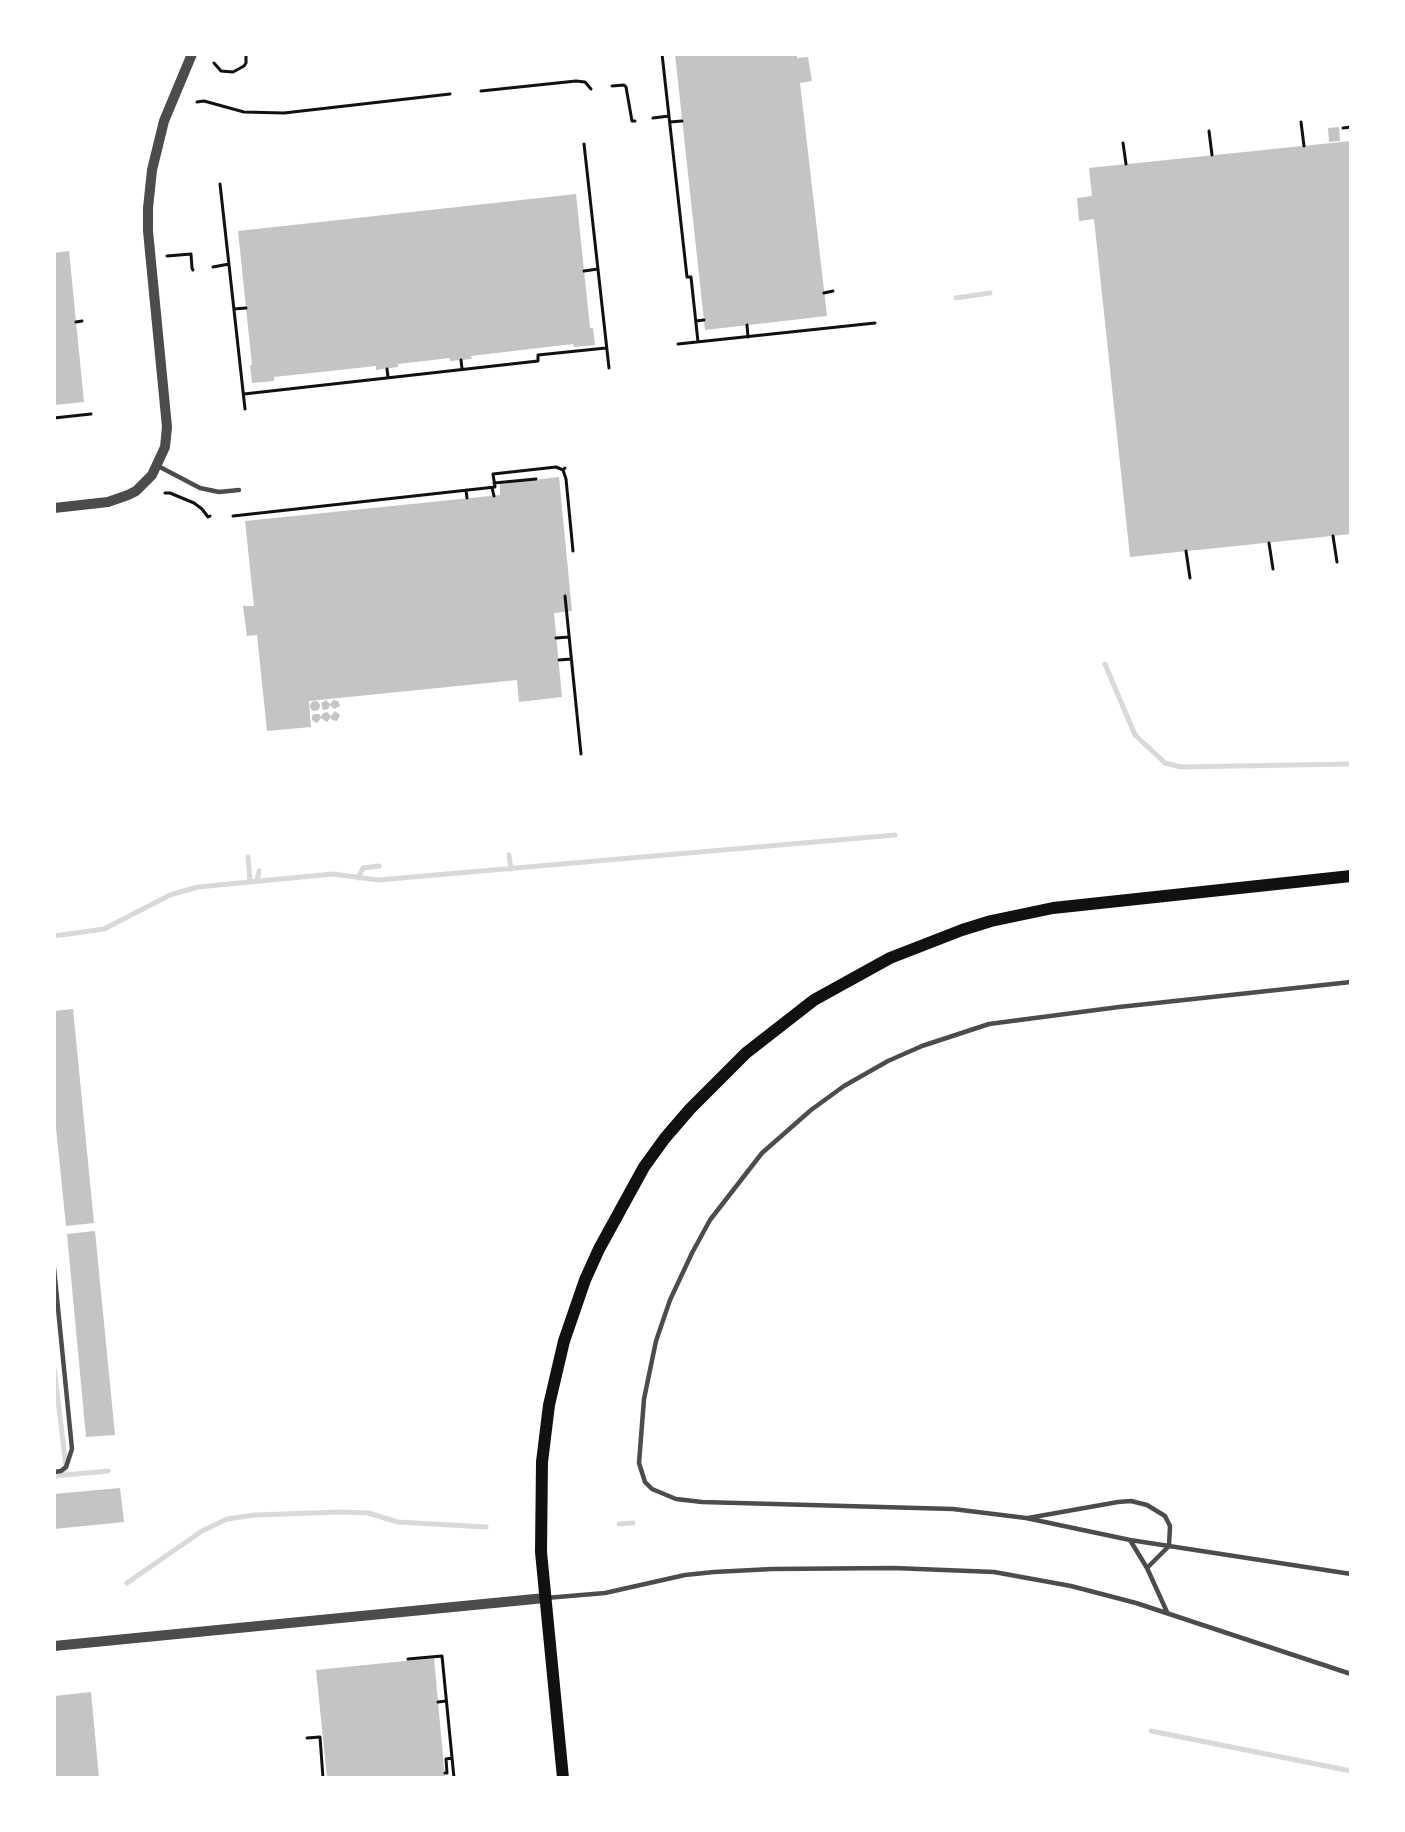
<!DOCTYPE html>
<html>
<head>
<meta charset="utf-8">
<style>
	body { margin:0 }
	#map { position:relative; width:1405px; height:1832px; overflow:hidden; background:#fff; font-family:"Varela Round",sans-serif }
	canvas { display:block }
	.frame { position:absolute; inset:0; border:56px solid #fff; pointer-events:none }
</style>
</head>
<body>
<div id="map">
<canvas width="1405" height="1832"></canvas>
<div class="frame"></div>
</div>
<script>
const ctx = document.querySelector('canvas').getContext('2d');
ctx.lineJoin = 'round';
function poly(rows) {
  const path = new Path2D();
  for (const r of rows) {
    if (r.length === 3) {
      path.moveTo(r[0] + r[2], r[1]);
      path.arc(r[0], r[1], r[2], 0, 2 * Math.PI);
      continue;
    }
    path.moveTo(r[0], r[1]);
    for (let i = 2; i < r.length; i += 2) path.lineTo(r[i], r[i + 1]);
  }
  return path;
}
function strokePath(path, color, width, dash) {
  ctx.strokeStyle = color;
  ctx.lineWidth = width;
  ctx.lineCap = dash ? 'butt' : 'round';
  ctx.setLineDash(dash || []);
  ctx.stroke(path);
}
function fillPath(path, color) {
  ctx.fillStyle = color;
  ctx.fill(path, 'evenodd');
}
strokePath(poly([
	[956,298,990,293],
	[1105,664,1135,735,1165,763,1181,767,1351,764],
	[509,855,511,869],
	[248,857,250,882],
	[358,878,363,868,379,866],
	[257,881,259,871],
	[54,936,104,929,170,895,198,887,333,874,378,880,895,835],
	[54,1368,65,1458,66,1467,60,1475],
	[54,1476,108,1471],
	[619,1524,633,1523],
	[127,1583,202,1531,227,1519,255,1515,341,1512,368,1513,398,1522,486,1527],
	[1151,1731,1351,1771]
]), '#d9d9d9', 5);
fillPath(poly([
	[675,54,797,54,797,58,808,57,812,81,800,83,827,316,705,330],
	[1339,127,1340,141,1329,142,1328,128],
	[1351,141,1351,534,1130,557,1094,219,1079,221,1077,198,1092,196,1089,168],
	[576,194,590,328,593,328,595,345,574,347,573,344,471,356,472,359,450,361,450,358,398,364,398,367,376,370,376,366,274,377,274,381,252,383,250,365,252,365,238,231],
	[69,251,84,402,54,405,54,253],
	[559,477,572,611,554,613,562,697,519,702,517,680,309,701,311,727,267,731,257,635,247,636,243,606,254,606,245,521,500,495,500,484],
	[326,700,330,704,333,700,338,701,340,706,334,709,330,705,328,709,323,710,321,703],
	[315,706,5],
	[335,711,340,715,337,721,332,720,331,717,327,722,321,718,317,723,312,720,312,716,314,714,319,714,321,717,323,713,327,712,331,716],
	[73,1009,94,1223,66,1226,54,1108,54,1011],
	[95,1231,115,1435,86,1437,67,1234],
	[120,1488,124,1522,54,1529,54,1494],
	[434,1658,445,1778,327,1778,316,1670],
	[91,1692,99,1778,54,1778,54,1696]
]), '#c4c4c4');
strokePath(poly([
	[662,54,687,277,691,277,698,342],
	[214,63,221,71,233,72,244,66,246,63,246,54],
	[612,86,624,85,626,87,632,121,635,121],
	[481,91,576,81,585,82,591,89],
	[197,102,204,101,244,112,284,113,450,94],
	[653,118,669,116],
	[670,122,682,121],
	[1301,122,1304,146],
	[1343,128,1351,127],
	[1209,131,1212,155],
	[1123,143,1126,164],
	[584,144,609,368],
	[220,184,245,409],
	[167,256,191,254,192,268,193,270],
	[213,267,229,264],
	[584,271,598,269],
	[824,293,833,291],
	[234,309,246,308],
	[696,321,704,320],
	[76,322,82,321],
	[747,325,748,337],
	[678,344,875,323],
	[461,360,462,369],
	[387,369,388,377],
	[244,394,538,361,538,355,606,348],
	[54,418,91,414],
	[563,470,566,479,573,551],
	[494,483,536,479],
	[492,488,494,496],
	[466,490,467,498],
	[165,493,170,493,194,503,202,509,208,517,210,516],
	[233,516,495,487,493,474,556,467,563,470,565,468],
	[1333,536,1337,562],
	[1269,543,1273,569],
	[1186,551,1190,578],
	[565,596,581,754],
	[556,638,569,637],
	[559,660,571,659],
	[408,1659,442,1656,454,1778],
	[438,1702,446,1701],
	[307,1738,320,1737,323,1778],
	[445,1773,447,1773,446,1759,452,1758]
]), '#111', 3);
strokePath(poly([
	[158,466,200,488,219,492,239,490],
	[1351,982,1119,1007,989,1024,922,1046,888,1061,844,1086,811,1110,762,1153,710,1220,692,1253,670,1300,656,1341,644,1399,639,1463,645,1482,652,1489,676,1499,702,1502,953,1509,1026,1518,1130,1540,1351,1574],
	[54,1268,72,1449,66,1467,61,1471,54,1472],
	[1028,1518,1118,1502,1131,1501,1147,1505,1165,1516,1170,1526,1169,1546,1147,1568],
	[1130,1540,1147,1568,1167,1612],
	[546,1598,605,1593,685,1575,714,1572,772,1569,894,1568,994,1572,1071,1586,1136,1603,1351,1674]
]), '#4c4c4c', 4.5);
strokePath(poly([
	[54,508,108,502,128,495,136,491,152,475,165,447,167,427,148,231,148,208,152,170,164,121,192,54],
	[54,1646,545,1598]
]), '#4c4c4c', 10);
strokePath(poly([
	[563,1778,541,1552,542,1462,549,1405,564,1341,585,1280,599,1249,644,1167,665,1138,690,1109,746,1053,814,1000,890,958,962,930,991,921,1053,908,1351,876]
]), '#111', 12);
</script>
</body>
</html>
